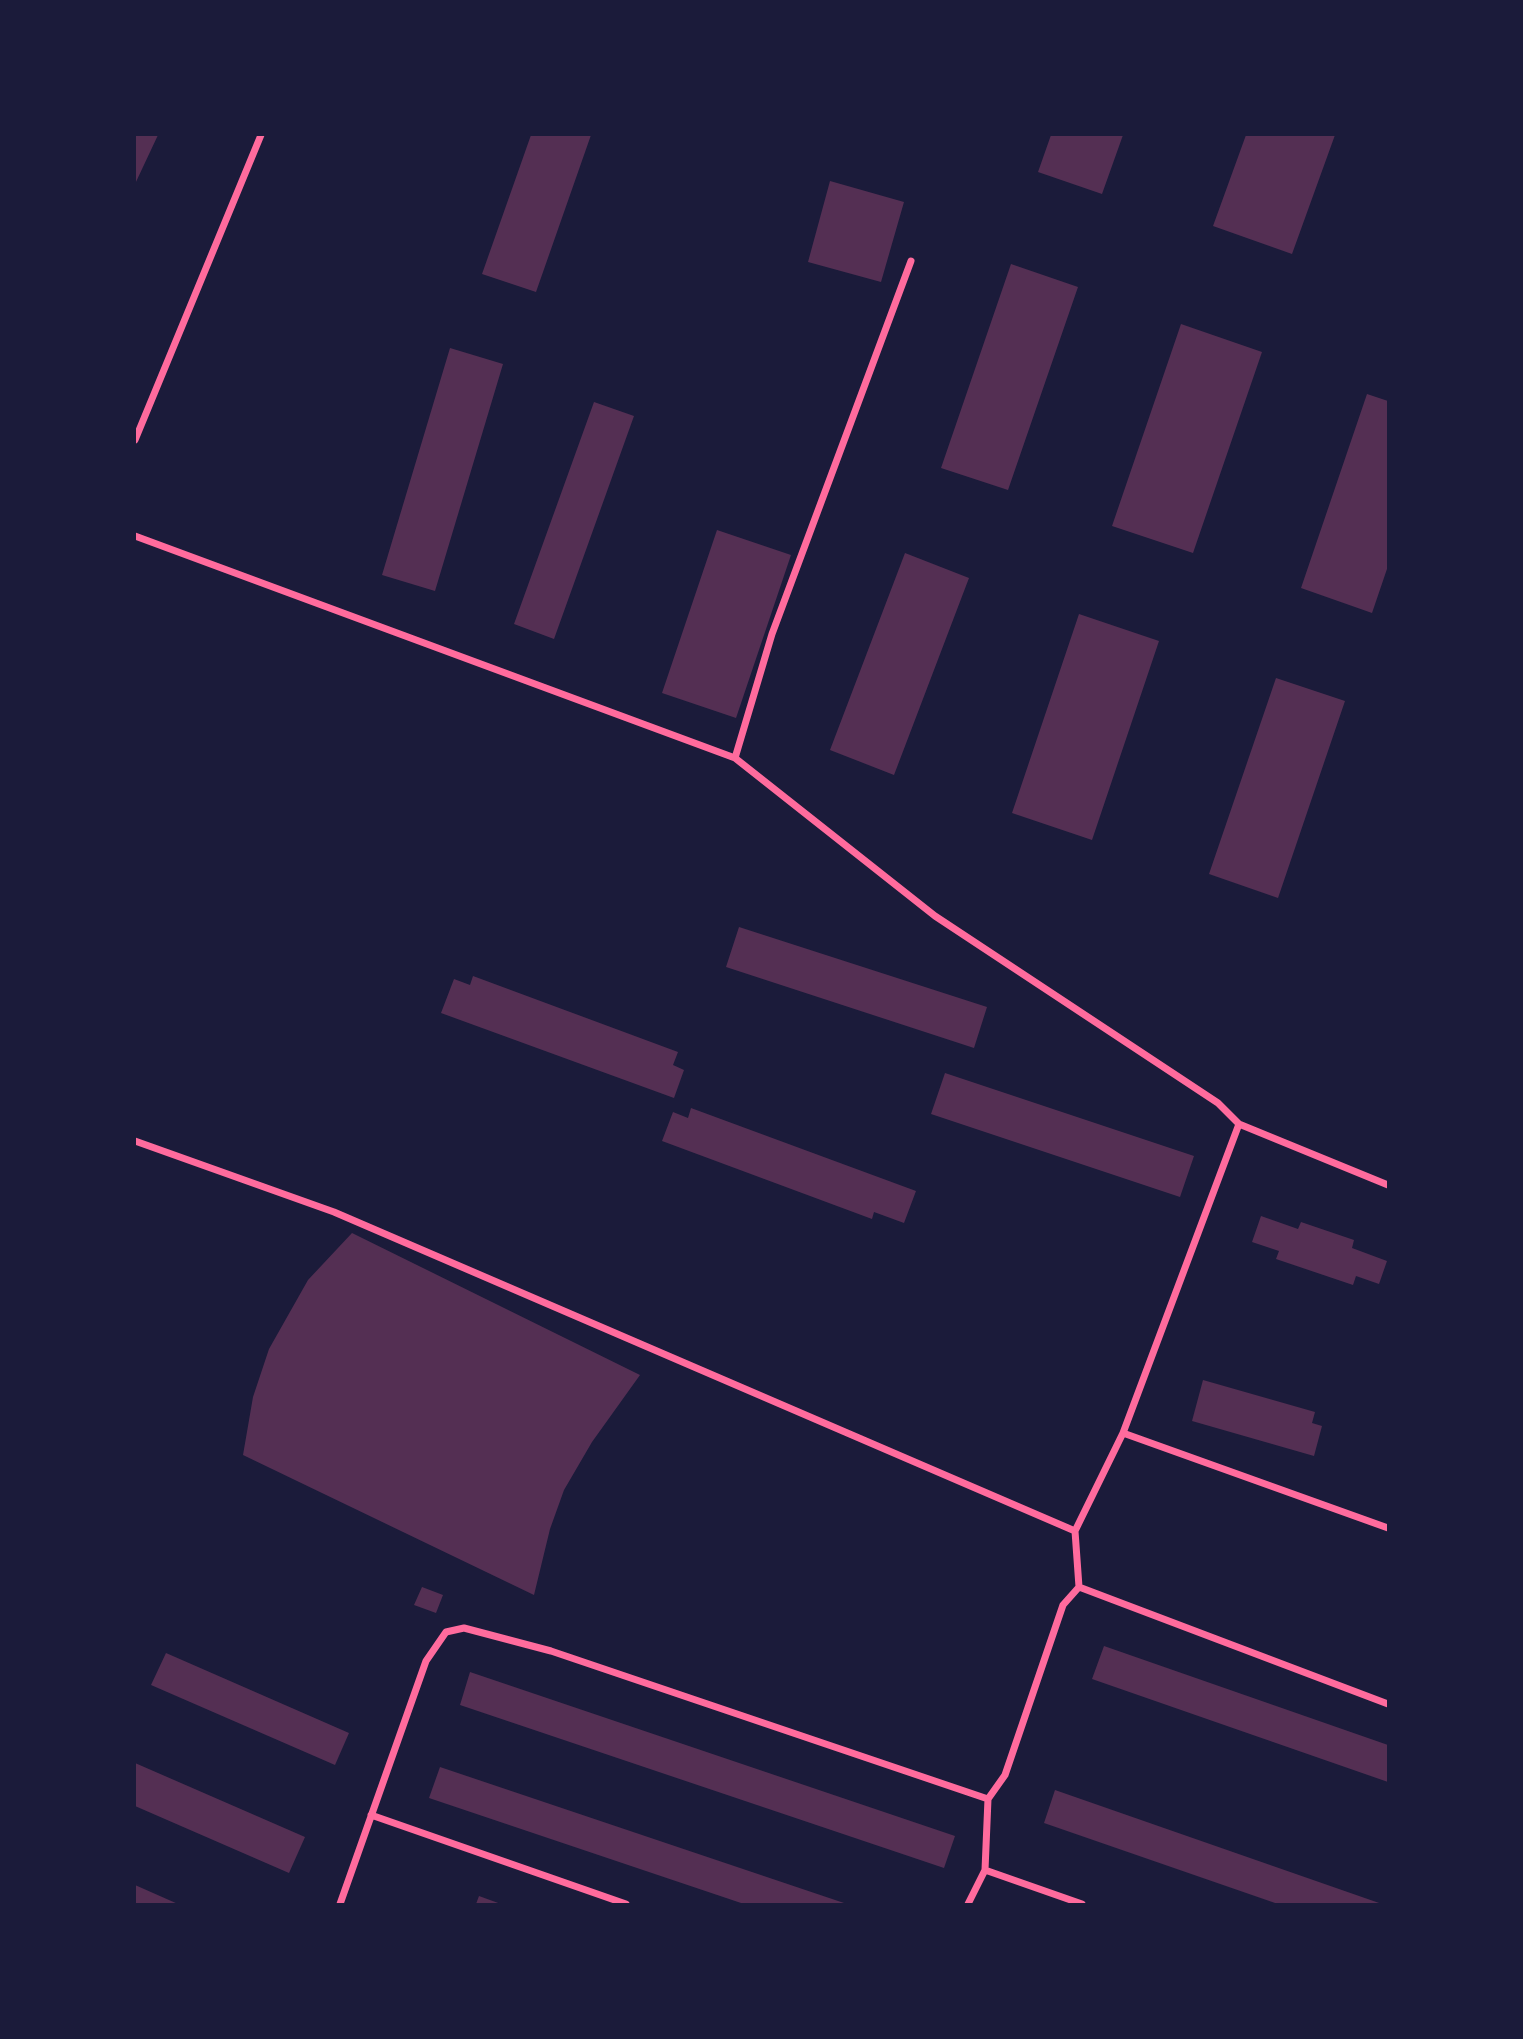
<!DOCTYPE html>
<html>
<head>
<meta charset="utf-8">
<style>
	body { margin:0 }
	#map { position:relative; width:1523px; height:2039px; overflow:hidden; background:#1b1b3a; font-family:"Open Sans",sans-serif }
	canvas { display:block }
	.frame { position:absolute; inset:0; border:136px solid #1b1b3a; pointer-events:none }
</style>
</head>
<body>
<div id="map">
<canvas width="1523" height="2039"></canvas>
<div class="frame"></div>
</div>
<script>
const ctx = document.querySelector('canvas').getContext('2d');
ctx.lineJoin = 'round';
function fillPath(path, color) {
  ctx.fillStyle = color;
  ctx.fill(path, 'evenodd');
}
function poly(rows) {
  const path = new Path2D();
  for (const r of rows) {
    path.moveTo(r[0], r[1]);
    for (let i = 2; i < r.length; i += 2) path.lineTo(r[i], r[i + 1]);
  }
  return path;
}
function strokePath(path, color, width, dash) {
  ctx.strokeStyle = color;
  ctx.lineWidth = width;
  ctx.lineCap = dash ? 'butt' : 'round';
  ctx.setLineDash(dash || []);
  ctx.stroke(path);
}
fillPath(poly([
	[135,135,158,135,135,184],
	[531,135,591,135,536,292,482,274],
	[1051,135,1123,135,1102,194,1038,172],
	[1246,135,1335,135,1292,254,1213,226],
	[830,181,904,202,881,282,808,262],
	[1011,264,1078,287,1008,490,941,468],
	[1181,324,1262,352,1193,553,1112,526],
	[450,348,503,364,435,591,382,575],
	[1367,394,1388,401,1388,566,1372,613,1301,588],
	[594,402,634,416,554,639,514,624],
	[717,530,791,555,736,718,662,693],
	[905,553,969,578,894,775,830,750],
	[1079,614,1159,641,1092,840,1012,813],
	[1276,678,1345,701,1278,898,1209,874],
	[739,927,987,1007,974,1048,726,967],
	[473,976,678,1052,673,1065,684,1070,674,1098,441,1013,454,979,470,985],
	[945,1073,1194,1156,1180,1197,931,1114],
	[691,1108,916,1191,904,1223,874,1212,872,1219,662,1141,673,1112,688,1118],
	[1261,1216,1298,1229,1301,1222,1354,1240,1352,1248,1387,1261,1379,1284,1356,1276,1353,1285,1276,1259,1279,1251,1252,1242],
	[352,1233,640,1375,592,1442,564,1490,550,1529,534,1595,243,1455,253,1397,269,1349,308,1280],
	[1203,1380,1315,1412,1312,1423,1322,1426,1314,1456,1192,1421],
	[422,1587,443,1595,436,1613,414,1605],
	[1104,1646,1388,1745,1388,1782,1092,1679],
	[166,1653,349,1733,335,1765,151,1685],
	[470,1672,955,1836,944,1868,460,1705],
	[135,1763,305,1837,289,1873,135,1806],
	[440,1767,847,1904,744,1904,429,1798],
	[1055,1790,1382,1904,1278,1904,1044,1823],
	[135,1885,178,1904,135,1904],
	[479,1896,501,1904,476,1904]
]), '#542f53');
strokePath(poly([
	[135,440,261,135],
	[135,536,735,758,935,916,1218,1103,1239,1124,1388,1185],
	[735,758,772,634,911,261],
	[135,1141,334,1212,1075,1531],
	[1123,1433,1388,1528],
	[1079,1587,1388,1704],
	[371,1815,626,1904],
	[985,1870,1082,1904],
	[340,1904,426,1661,446,1632,464,1628,551,1651,988,1799],
	[968,1904,985,1870,988,1799,1005,1775,1063,1605,1079,1587,1075,1531,1123,1433,1239,1124]
]), '#ff6b9d', 7);
</script>
</body>
</html>
